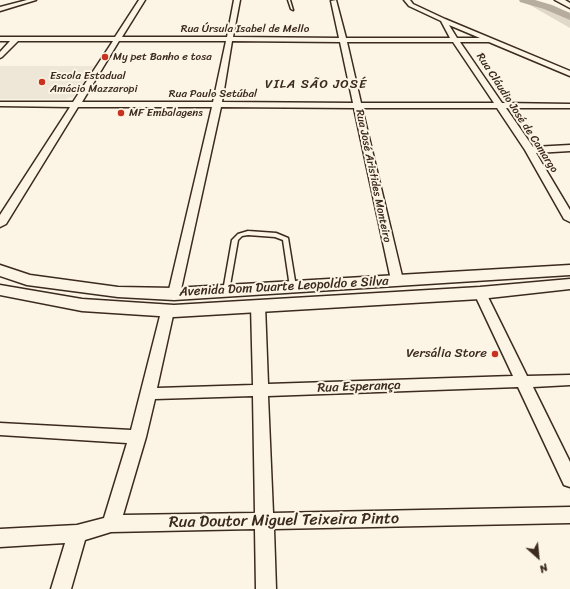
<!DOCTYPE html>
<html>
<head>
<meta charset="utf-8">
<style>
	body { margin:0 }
	#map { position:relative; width:570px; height:589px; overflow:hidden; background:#fcf5e5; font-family:Sriracha,sans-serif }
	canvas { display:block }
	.north { position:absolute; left:518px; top:537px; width:40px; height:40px; -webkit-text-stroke:3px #fcf5e5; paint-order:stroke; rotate:153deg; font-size:11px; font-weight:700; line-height:16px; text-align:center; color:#3b2a1e }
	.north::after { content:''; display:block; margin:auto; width:14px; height:18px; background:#3b2a1e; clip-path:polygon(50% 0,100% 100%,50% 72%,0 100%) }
</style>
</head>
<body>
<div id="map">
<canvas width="570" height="589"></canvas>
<div class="north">N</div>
</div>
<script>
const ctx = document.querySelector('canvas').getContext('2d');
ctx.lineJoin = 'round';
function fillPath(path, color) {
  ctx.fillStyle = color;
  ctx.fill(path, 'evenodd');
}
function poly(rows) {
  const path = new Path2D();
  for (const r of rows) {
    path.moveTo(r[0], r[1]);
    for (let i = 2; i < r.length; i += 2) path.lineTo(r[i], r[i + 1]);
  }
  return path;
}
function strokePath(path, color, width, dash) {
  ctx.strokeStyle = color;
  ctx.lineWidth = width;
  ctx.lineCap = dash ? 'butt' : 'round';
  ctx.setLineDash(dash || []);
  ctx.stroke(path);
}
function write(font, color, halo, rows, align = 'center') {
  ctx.font = font + ' Sriracha,sans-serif';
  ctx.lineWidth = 4;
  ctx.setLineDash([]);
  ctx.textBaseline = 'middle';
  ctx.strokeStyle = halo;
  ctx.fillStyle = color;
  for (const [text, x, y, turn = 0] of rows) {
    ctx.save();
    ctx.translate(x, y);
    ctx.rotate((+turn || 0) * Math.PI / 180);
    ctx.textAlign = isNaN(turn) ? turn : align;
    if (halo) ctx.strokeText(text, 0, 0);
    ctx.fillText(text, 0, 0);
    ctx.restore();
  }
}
fillPath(poly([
	[0,66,94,66,73,97,66,99,0,99]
]), '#eee6d6');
fillPath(poly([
	[521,0,533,0,570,13,570,28]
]), '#e0d8c8');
fillPath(poly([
	[519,0,535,0,552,5,570,13,570,20,544,9,520,2,519,0]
]), '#b7ad9e');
const lane = poly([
	[288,0,290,0,293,10,291,9,288,0],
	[248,231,276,233,288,238,296,287,295,288,291,288,290,287,283,240,275,237,248,235,242,236,238,240,229,291,226,293,224,292,223,291,232,240,238,234,248,231]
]);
const street = poly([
	[27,0,36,0,0,11,0,7,27,0],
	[139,0,145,0,122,37,227,37,234,0,240,0,233,37,339,38,331,1,336,0,346,38,450,38,441,21,409,6,404,0,410,0,413,4,445,19,570,71,570,76,489,42,460,42,502,103,570,104,570,108,506,108,533,147,570,145,570,151,536,153,570,210,570,222,564,219,525,150,497,108,362,108,403,280,401,283,397,284,393,283,391,280,354,108,221,107,180,294,179,297,174,298,169,297,168,294,212,107,78,107,6,224,0,227,0,215,70,107,0,106,0,102,73,102,113,41,18,41,2,57,0,58,0,52,10,41,0,41,0,37,115,37,139,0],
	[449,25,480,38,457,38,449,25],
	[119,41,226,41,213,102,82,102,119,41],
	[232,41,340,42,353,103,222,102,232,41],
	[347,42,453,42,494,103,361,103,347,42],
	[480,289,485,290,486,293,527,376,570,375,570,385,533,387,570,462,570,487,564,485,518,387,268,396,273,513,570,507,570,523,274,529,276,589,256,589,255,529,111,532,85,540,71,589,51,589,65,543,0,547,0,529,77,525,104,518,127,443,0,435,0,423,131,430,162,308,167,307,172,308,174,311,157,388,253,385,251,305,253,302,258,301,263,302,265,305,268,384,513,376,474,293,475,290,480,289],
	[253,396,255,513,123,515,146,437,155,399,253,396]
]);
const secondary = poly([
	[555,0,565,0,570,3,570,8,555,0],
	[0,265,30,275,118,287,174,288,570,265,570,275,174,300,118,297,27,285,0,276,0,265],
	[570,279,570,289,480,299,174,317,82,311,0,295,0,285,82,299,174,305,480,287,570,279]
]);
strokePath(lane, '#3b2a1e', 3);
strokePath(street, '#3b2a1e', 3);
strokePath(secondary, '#3b2a1e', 3);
fillPath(lane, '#fcf5e5');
fillPath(street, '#fcf5e5');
fillPath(secondary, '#fcf5e5');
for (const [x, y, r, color] of [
	[105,57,4,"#c8321e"],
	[42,82,4,"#c8321e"],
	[121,113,4,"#c8321e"],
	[495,354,4,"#c8321e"]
]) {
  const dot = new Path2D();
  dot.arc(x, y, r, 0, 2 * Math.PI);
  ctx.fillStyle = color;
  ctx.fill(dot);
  strokePath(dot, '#fcf5e5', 1.5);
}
write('11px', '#3b2a1e', '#fcf5e5', [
	["Rua Úrsula Isabel de Mello",245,29],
	["Rua Paulo Setúbal",213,94],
	["Rua Cláudio José de Camargo",517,113,57],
	["Rua José Aristides Monteiro",373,176,78]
]);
write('11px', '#3b2a1e', '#fcf5e5', [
	["My pet Banho e tosa",113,57],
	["Escola Estadual",50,76],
	["Amácio Mazzaropi",50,89],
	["MF Embalagens",129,113]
], 'left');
ctx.letterSpacing = '1px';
write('13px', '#3b2a1e', '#fcf5e5', [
	["VILA SÃO JOSÉ",316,85]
]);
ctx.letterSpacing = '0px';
write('13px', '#3b2a1e', '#fcf5e5', [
	["Avenida Dom Duarte Leopoldo e Silva",284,287,-3],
	["Rua Esperança",359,387,-2]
]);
write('13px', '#3b2a1e', '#fcf5e5', [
	["Versália Store",487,354]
], 'right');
write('16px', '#3b2a1e', '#fcf5e5', [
	["Rua Doutor Miguel Teixeira Pinto",284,521,-1]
]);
</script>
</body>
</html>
